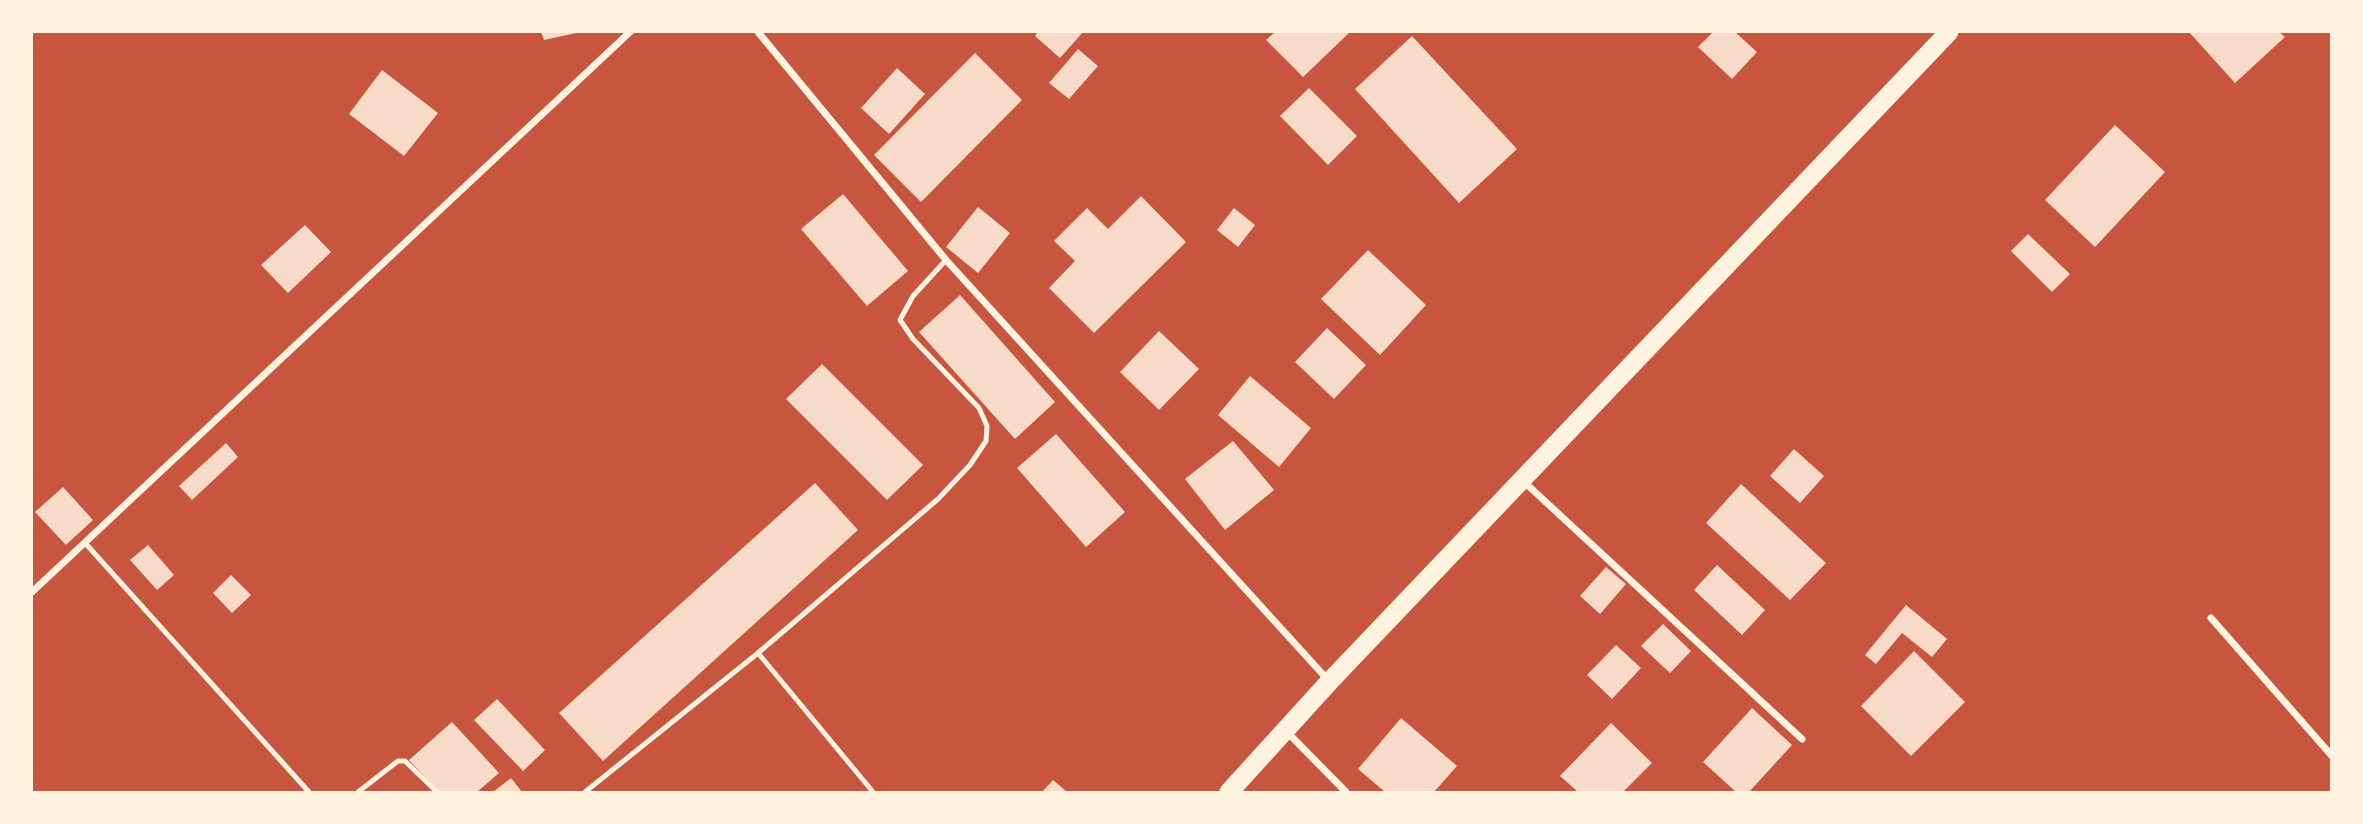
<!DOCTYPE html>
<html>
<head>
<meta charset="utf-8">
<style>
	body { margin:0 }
	#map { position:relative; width:2363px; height:824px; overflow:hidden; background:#c8553d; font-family:"PT Sans Narrow",sans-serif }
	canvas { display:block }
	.frame { position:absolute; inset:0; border:33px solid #fff3e0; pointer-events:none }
</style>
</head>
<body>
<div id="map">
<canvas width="2363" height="824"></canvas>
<div class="frame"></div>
</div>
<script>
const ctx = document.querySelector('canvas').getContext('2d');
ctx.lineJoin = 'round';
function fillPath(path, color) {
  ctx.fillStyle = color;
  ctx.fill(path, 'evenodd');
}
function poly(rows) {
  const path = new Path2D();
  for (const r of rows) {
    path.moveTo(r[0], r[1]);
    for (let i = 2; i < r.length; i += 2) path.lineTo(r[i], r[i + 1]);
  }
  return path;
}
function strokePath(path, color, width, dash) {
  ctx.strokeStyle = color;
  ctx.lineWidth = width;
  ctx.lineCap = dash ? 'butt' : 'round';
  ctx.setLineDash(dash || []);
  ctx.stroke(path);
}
fillPath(poly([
	[541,32,576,32,576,33,544,40],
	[1038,32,1083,32,1060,58,1035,36],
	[1275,32,1350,32,1303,77,1266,40],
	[1713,32,1735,32,1757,52,1732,79,1698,47],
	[2189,32,2279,32,2285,37,2235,83],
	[1412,36,1517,149,1459,203,1355,89],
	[1078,49,1098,66,1069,99,1049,83],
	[975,53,1022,100,921,202,874,155],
	[897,68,925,94,889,134,861,108],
	[382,70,438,113,404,156,349,114],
	[1309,88,1357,136,1328,165,1280,116],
	[2115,125,2165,172,2095,247,2045,200],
	[843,194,908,271,867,306,801,229],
	[1141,196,1186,242,1094,333,1049,288,1075,261,1054,241,1087,208,1108,229],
	[978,207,1010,233,978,273,946,247],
	[1234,208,1255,225,1238,247,1217,230],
	[305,225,331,252,288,293,261,265],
	[2028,234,2070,274,2052,292,2011,251],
	[1368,250,1426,305,1380,355,1321,299],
	[960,295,1055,402,1015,439,919,332],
	[1327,328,1366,365,1334,399,1295,362],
	[1159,331,1199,369,1159,410,1120,372],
	[822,364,923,465,887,500,786,399],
	[1250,376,1311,428,1279,467,1218,415],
	[1056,434,1125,512,1086,547,1017,468],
	[1233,441,1274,490,1225,530,1185,479],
	[226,443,238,457,192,500,179,486],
	[1794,449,1824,476,1800,503,1770,476],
	[815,483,858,530,603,761,559,713],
	[1741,484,1826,563,1790,600,1706,523],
	[63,487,93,520,66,545,35,512],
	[148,545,174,575,157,590,130,560],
	[1717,565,1765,610,1742,635,1694,590],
	[1606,567,1626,584,1600,614,1580,596],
	[231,575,251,595,232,613,213,593],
	[1906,605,1947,639,1932,657,1902,633,1876,664,1865,655],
	[1663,624,1691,651,1670,673,1641,646],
	[1616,645,1641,668,1612,699,1587,675],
	[1914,651,1965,702,1911,756,1861,706],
	[497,699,545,750,523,771,474,720],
	[1752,708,1792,745,1749,792,1736,792,1703,762],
	[1401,718,1457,766,1434,792,1385,792,1358,769],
	[452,722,499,773,477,792,439,792,409,760],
	[1611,723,1652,763,1623,792,1578,792,1560,776],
	[511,778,522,792,493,792],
	[1053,780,1067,792,1042,792]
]), '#f7dbc8');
strokePath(poly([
	[86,544,309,792],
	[758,653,873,792],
	[358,792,398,761,405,761,437,792],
	[585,792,758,653,938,499,970,465,986,441,987,426,979,408,913,339,900,320,913,296,946,260]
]), '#fff3e0', 5);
strokePath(poly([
	[758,32,946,260,1328,680],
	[1522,480,1802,739],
	[32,592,630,32],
	[2211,618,2332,756],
	[1285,730,1346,792]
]), '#fff3e0', 7);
strokePath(poly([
	[1229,792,1330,681,1949,32]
]), '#fff3e0', 19);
</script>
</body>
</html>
